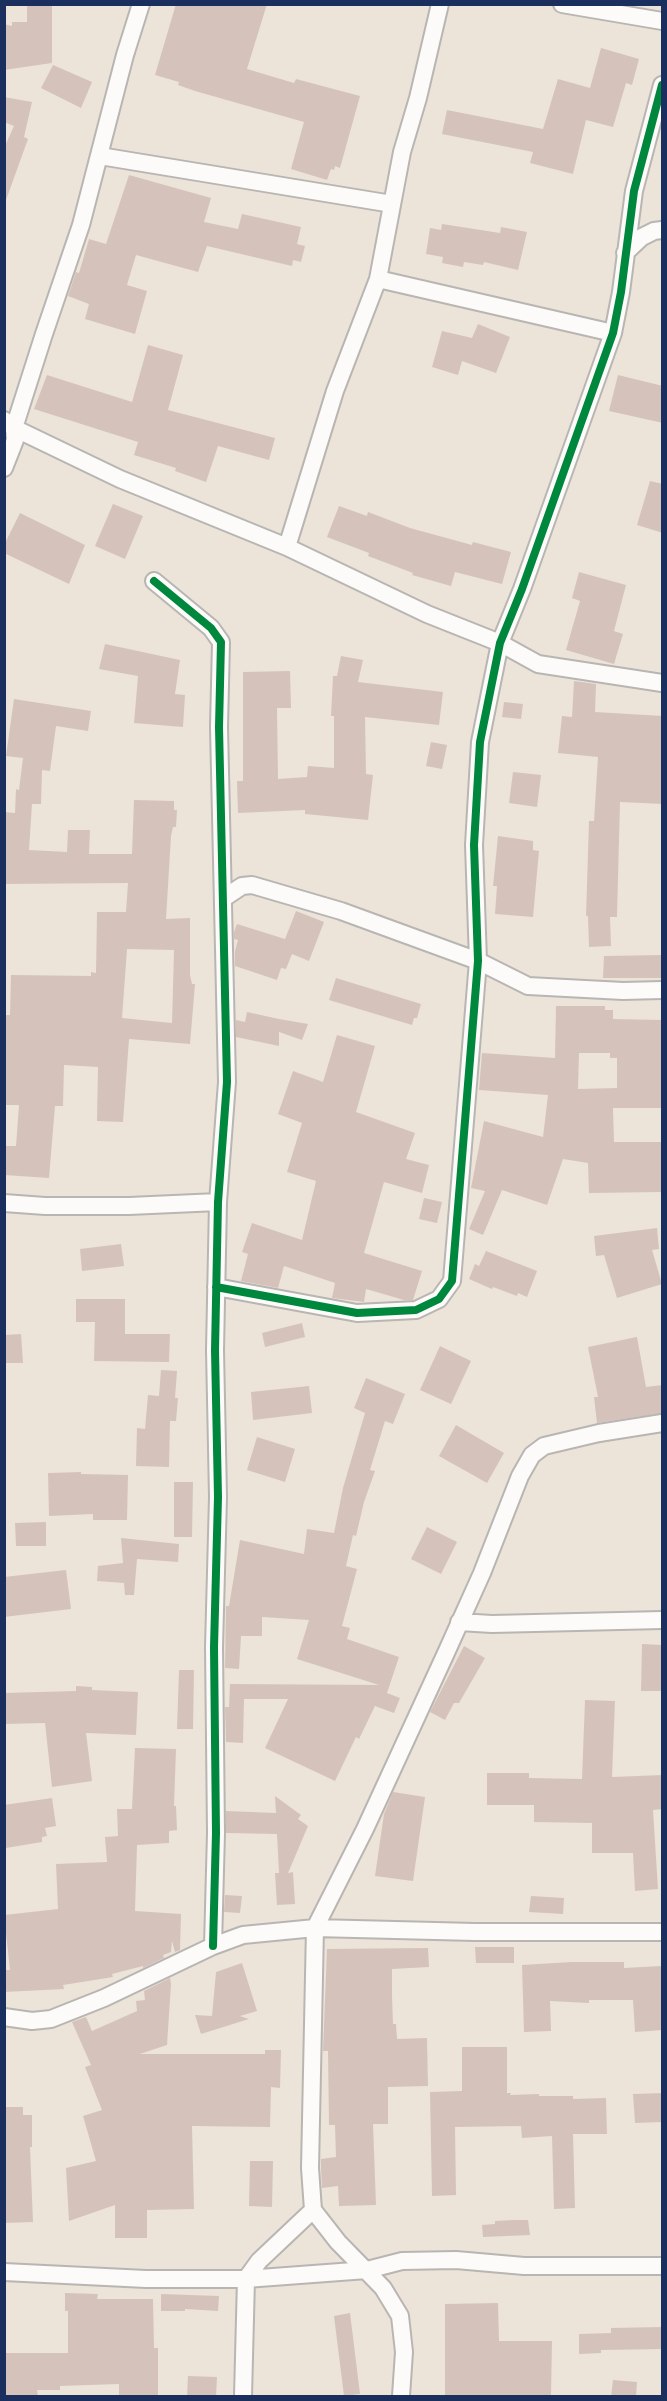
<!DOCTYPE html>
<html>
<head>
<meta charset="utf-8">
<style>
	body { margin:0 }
	#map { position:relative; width:667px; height:2401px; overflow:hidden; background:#ece4d8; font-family:"Shantell Sans",sans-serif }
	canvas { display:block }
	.frame { position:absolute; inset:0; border:6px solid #1b2f5e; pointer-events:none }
</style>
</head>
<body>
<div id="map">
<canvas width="667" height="2401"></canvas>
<div class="frame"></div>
</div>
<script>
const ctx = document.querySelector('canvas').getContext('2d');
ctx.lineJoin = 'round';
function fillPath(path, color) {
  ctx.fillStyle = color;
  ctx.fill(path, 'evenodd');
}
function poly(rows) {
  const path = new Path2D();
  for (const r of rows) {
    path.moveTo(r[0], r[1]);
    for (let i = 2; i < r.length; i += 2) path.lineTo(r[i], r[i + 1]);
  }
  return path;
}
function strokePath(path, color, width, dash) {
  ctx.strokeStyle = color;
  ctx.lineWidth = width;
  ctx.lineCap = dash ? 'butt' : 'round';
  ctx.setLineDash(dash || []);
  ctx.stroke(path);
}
fillPath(poly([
	[27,4,52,4,52,63,4,70,4,24,12,26,12,22,27,22],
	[176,4,267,4,247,69,294,83,296,79,360,96,340,168,335,166,334,170,331,169,327,180,291,169,304,122,195,91,178,85,179,82,155,75],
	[601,48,639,59,632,85,626,83,613,127,586,120,573,174,530,163,533,152,442,134,447,110,543,129,558,79,590,88],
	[53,65,92,82,81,108,41,88],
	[4,97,32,102,24,137,28,139,6,200,4,199,4,148,14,126,4,122],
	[129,175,211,198,204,222,238,229,242,214,301,227,297,244,305,246,301,262,293,260,292,266,207,246,198,272,136,255,127,285,147,291,135,334,85,319,89,304,68,296,76,272,79,273,89,239,106,244],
	[442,224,500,233,501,227,527,232,518,270,484,262,483,265,464,262,463,267,442,263,443,257,426,254,430,228,441,230],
	[478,324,510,337,496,373,462,361,458,375,432,367,442,331,472,338],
	[148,345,183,355,168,410,275,438,269,460,218,446,206,482,175,471,176,468,134,455,138,442,34,409,47,375,132,402],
	[618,375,663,386,663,423,609,411],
	[650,481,663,484,663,533,637,525],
	[113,504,143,516,125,559,95,546],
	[339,506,367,516,368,512,410,528,472,545,473,542,511,552,502,584,455,572,451,586,412,575,413,573,368,556,369,553,327,537],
	[20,513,85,545,69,584,4,553,4,545],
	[579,572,626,585,614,631,623,634,614,664,566,650,580,601,572,598],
	[105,644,180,660,175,694,185,695,183,727,134,723,138,676,99,669],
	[341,656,363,660,358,682,443,692,439,725,365,717,366,774,373,775,368,820,305,814,305,810,238,813,237,781,243,781,243,672,290,671,291,708,277,708,278,779,307,777,308,766,334,768,334,716,331,716,333,676,337,676],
	[574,681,596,684,595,712,663,716,663,804,620,802,617,917,610,917,611,946,589,947,588,916,586,916,589,821,594,821,598,757,558,753,562,716,572,717],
	[14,699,91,711,88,731,56,726,50,771,42,770,41,804,32,804,29,850,67,852,68,830,90,830,89,854,132,854,134,800,174,801,174,810,177,810,176,827,173,827,171,836,166,919,190,918,190,975,192,984,195,984,190,1044,129,1039,123,1122,97,1121,98,1067,64,1065,63,1106,55,1106,49,1178,4,1175,4,1146,16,1146,19,1105,4,1105,4,1015,10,1015,11,975,91,976,91,972,96,973,97,912,126,912,128,883,4,884,4,812,15,813,16,789,19,790,23,758,6,756],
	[127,949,174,950,172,1023,122,1018],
	[504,702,523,704,521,719,502,717],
	[431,742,447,745,442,769,426,766],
	[513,772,541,775,537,807,509,803],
	[498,836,533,841,533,850,539,851,533,917,495,914,497,886,493,886],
	[296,911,324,922,309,961,292,954,286,969,281,968,277,980,235,966,235,951,238,940,234,939,234,932,237,924,285,939],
	[663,955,663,978,603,978,604,956],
	[336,978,421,1004,417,1018,414,1018,412,1025,329,1000],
	[556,1006,605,1006,605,1010,613,1010,613,1019,663,1020,663,1108,613,1108,614,1142,663,1142,663,1192,589,1193,588,1163,563,1159,547,1205,502,1190,483,1235,469,1229,485,1191,471,1188,484,1121,543,1137,548,1095,479,1090,482,1053,555,1058],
	[579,1053,610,1053,610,1058,617,1058,617,1088,578,1089],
	[247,1012,279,1019,308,1024,302,1040,279,1032,279,1046,236,1037,236,1020,245,1022],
	[337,1035,375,1046,356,1112,415,1133,406,1159,429,1165,422,1193,384,1182,364,1253,422,1271,413,1300,404,1300,366,1289,364,1302,332,1298,335,1283,284,1266,278,1288,241,1281,248,1254,242,1252,252,1223,302,1240,316,1181,287,1172,302,1123,278,1114,293,1071,323,1082],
	[424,1198,442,1202,437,1223,419,1219],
	[657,1228,659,1249,652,1250,662,1284,617,1298,604,1255,596,1256,594,1236],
	[121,1244,124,1266,82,1271,80,1249],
	[486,1251,537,1271,527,1297,518,1293,517,1296,493,1287,492,1289,469,1279,475,1264,479,1266],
	[76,1299,125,1299,125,1334,170,1334,169,1362,94,1361,95,1322,76,1322],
	[302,1323,305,1337,265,1347,262,1333],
	[21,1334,23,1363,4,1363,4,1335],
	[637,1337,646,1387,663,1385,663,1413,597,1423,594,1397,598,1397,588,1347],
	[440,1346,471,1361,451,1404,420,1390],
	[161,1370,177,1371,175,1398,178,1398,176,1421,170,1421,169,1467,136,1466,137,1428,145,1429,148,1395,159,1396],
	[366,1378,405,1394,393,1424,385,1421,370,1470,375,1471,364,1502,356,1536,353,1535,346,1566,357,1569,342,1626,350,1628,347,1639,399,1657,387,1693,400,1698,394,1713,375,1706,359,1739,356,1737,335,1781,265,1748,288,1699,244,1699,243,1743,226,1742,225,1707,229,1707,230,1684,379,1685,297,1659,309,1620,262,1617,262,1636,241,1636,239,1669,225,1668,226,1606,229,1606,240,1540,304,1554,307,1529,334,1533,343,1488,365,1413,354,1408],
	[309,1386,312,1413,253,1420,251,1392],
	[456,1425,504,1453,487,1483,439,1456],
	[257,1437,295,1449,285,1482,247,1470],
	[81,1472,81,1474,128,1475,127,1520,93,1520,93,1514,49,1516,48,1473],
	[174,1482,193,1482,192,1537,174,1537],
	[46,1522,46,1546,16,1546,15,1523],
	[427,1527,457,1542,441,1574,411,1559],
	[121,1538,179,1544,178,1562,137,1559,134,1595,125,1595,124,1583,97,1581,98,1566,123,1563],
	[66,1570,71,1609,4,1617,4,1577],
	[642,1644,663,1645,663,1691,641,1691],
	[464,1646,485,1658,459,1703,454,1703,445,1720,430,1712],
	[179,1670,194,1670,193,1729,177,1729],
	[76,1686,92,1687,92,1690,138,1692,136,1735,86,1733,92,1781,52,1787,45,1723,4,1724,4,1693,76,1691],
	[585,1700,615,1701,612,1777,663,1775,663,1809,653,1810,658,1889,635,1891,633,1853,592,1853,592,1823,534,1822,534,1805,487,1805,487,1773,529,1773,529,1778,582,1779],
	[135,1748,176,1749,174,1806,176,1806,177,1830,169,1831,169,1843,137,1845,135,1911,181,1914,180,1950,175,1952,172,1941,171,1952,163,1955,164,1958,143,1968,143,1966,112,1974,113,1977,63,1985,64,1989,4,1992,4,1970,10,1970,4,1915,58,1909,56,1864,107,1862,105,1837,118,1836,117,1809,132,1809],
	[393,1792,425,1797,413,1881,375,1876,384,1814],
	[275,1796,301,1815,298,1819,308,1826,288,1873,293,1872,295,1904,277,1905,275,1873,279,1873,277,1834,226,1833,226,1811,276,1813],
	[52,1798,56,1826,45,1828,47,1836,42,1837,42,1842,6,1848,4,1805],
	[225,1895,242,1896,240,1913,224,1912],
	[531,1896,564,1898,563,1914,529,1912],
	[475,1947,514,1947,514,1963,476,1963],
	[428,1948,429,1967,392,1969,392,1996,393,2024,396,2024,397,2039,427,2038,428,2086,388,2087,388,2124,373,2124,376,2205,339,2206,338,2186,322,2188,321,2168,321,2159,336,2157,335,2125,329,2125,328,2051,323,2051,327,1949],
	[571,1962,624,1962,624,1968,661,1966,663,2030,635,2032,633,2000,589,2000,589,2003,550,2001,551,2031,524,2032,522,1965],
	[242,1963,257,2011,240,2016,249,2019,201,2034,195,2015,212,2016,216,1972],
	[170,1978,171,1984,167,2045,140,2054,265,2054,265,2050,281,2050,280,2088,271,2087,270,2127,192,2126,194,2209,147,2210,147,2238,115,2238,115,2205,69,2221,66,2168,96,2161,83,2116,102,2110,85,2067,91,2065,72,2022,86,2017,92,2031,137,2011,136,2001,145,2000,144,1991],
	[462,2047,507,2047,507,2093,511,2093,510,2095,539,2094,539,2096,573,2096,573,2099,606,2098,607,2134,573,2134,575,2208,554,2209,552,2136,522,2138,521,2126,455,2127,456,2195,432,2196,430,2092,462,2091],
	[663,2093,663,2122,635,2123,633,2094],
	[5,2107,23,2107,23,2115,32,2115,32,2147,30,2147,33,2222,4,2223],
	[250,2161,273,2161,272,2207,249,2206],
	[514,2220,528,2220,530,2235,483,2237,482,2225,495,2224,495,2221],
	[65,2293,98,2294,97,2299,153,2299,154,2348,158,2348,158,2397,119,2397,119,2384,60,2386,60,2390,37,2390,38,2397,4,2397,4,2353,68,2353,68,2311,65,2311],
	[161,2294,219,2296,218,2311,185,2309,185,2311,161,2311],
	[498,2303,499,2341,552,2341,551,2396,445,2395,445,2304],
	[350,2313,360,2394,344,2396,334,2316],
	[663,2327,663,2349,601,2350,601,2353,579,2354,579,2334,611,2333,611,2328],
	[188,2376,217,2377,216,2397,187,2397],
	[613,2380,637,2382,636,2397,611,2397]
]), '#d5c3bb');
const street = poly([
	[562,4,662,21],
	[100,156,392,204],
	[625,253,642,237,654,231,662,230],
	[378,279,613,333],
	[4,420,14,428,120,479,287,547,427,614,500,643,538,664,662,683],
	[4,468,15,440,14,428,44,334,81,225,125,55,141,4],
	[287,547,335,391,378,279,402,152,418,98,440,4],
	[154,581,211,628,221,642,219,727,227,1082,218,1202,215,1350,218,1497,214,1647,216,1833,213,1946],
	[224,898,242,886,252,885,341,911,478,961,528,986,623,991,662,990],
	[4,1203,45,1206,129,1206,218,1202],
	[216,1287,357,1313,416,1310,439,1299,452,1281,478,961,474,845,480,742,500,643,522,589,613,333,621,292,634,191,662,85],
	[459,1622,492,1624,662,1620],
	[4,2017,32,2021,51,2019,104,1998,213,1946,243,1935,315,1928,475,1932,662,1932],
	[4,2272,146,2279,246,2279,367,2270,402,2261,456,2260,524,2266,662,2266],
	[243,2396,246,2279,259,2261,313,2210],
	[401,2396,404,2352,400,2316,383,2288,338,2242,313,2210,310,2168,315,1928,365,1829,446,1653,482,1573,520,1476,532,1455,544,1446,599,1433,662,1423]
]);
strokePath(street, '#b8b5b2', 20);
strokePath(street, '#fcfbf9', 16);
strokePath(poly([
	[154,581,211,628,221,642,219,727,227,1082,218,1202,215,1350,218,1497,214,1647,216,1833,213,1946],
	[216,1287,357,1313,416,1310,439,1299,452,1281,478,961,474,845,480,742,500,643,522,589,613,333,621,292,634,191,662,85]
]), '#00873e', 8);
</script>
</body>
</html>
